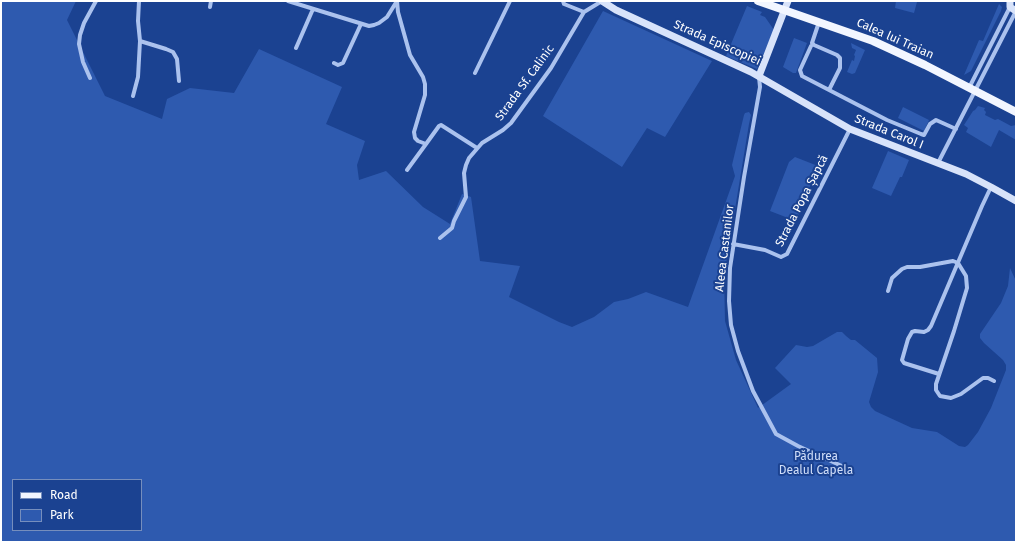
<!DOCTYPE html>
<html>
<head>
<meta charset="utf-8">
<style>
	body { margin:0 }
	#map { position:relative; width:1017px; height:543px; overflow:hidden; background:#1b4291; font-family:"Fira Sans",sans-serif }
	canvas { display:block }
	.frame { position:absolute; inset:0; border:2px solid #fff; pointer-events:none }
	.legend { position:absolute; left:12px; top:479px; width:130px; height:52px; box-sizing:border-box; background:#1b4291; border:1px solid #768ebd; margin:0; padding:5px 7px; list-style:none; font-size:12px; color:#fff }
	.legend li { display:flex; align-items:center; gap:8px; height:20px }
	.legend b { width:20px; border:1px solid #768ebd }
</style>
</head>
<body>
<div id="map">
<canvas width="1017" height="543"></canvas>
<div class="frame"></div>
<ul class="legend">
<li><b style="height:5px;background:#f2f6ff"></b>Road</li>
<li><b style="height:11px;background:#2e5aaf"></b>Park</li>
</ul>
</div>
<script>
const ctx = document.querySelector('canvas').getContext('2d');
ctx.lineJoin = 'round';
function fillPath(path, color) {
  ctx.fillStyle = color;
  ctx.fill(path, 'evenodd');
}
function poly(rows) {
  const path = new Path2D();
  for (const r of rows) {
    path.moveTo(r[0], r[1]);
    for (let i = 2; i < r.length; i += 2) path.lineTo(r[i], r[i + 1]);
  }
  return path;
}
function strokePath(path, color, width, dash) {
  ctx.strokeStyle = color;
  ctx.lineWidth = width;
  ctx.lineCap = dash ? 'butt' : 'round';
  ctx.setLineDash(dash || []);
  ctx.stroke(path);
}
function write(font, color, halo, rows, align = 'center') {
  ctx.font = font + ' "Fira Sans",sans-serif';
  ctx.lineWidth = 4;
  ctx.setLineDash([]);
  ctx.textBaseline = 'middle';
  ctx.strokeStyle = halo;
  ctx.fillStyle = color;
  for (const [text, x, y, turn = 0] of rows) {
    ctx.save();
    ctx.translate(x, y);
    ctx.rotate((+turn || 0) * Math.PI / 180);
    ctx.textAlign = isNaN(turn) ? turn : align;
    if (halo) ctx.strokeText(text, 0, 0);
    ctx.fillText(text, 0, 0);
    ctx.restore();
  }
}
fillPath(poly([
	[1,1,76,1,67,20,105,96,162,119,167,99,190,88,234,93,259,49,342,87,326,124,365,141,357,165,359,180,386,171,423,207,450,224,462,194,471,197,480,261,520,266,509,297,559,322,572,327,594,317,614,302,628,299,646,292,688,307,735,176,732,165,744,115,745,113,749,112,751,115,749,124,724,276,725,321,736,360,758,408,791,384,775,368,796,345,807,347,813,346,837,332,842,332,846,336,851,340,855,340,877,358,878,372,869,402,871,407,875,411,912,428,937,432,959,446,965,447,968,445,978,432,991,408,1006,370,1006,365,1003,360,984,343,980,338,980,334,1001,303,1008,286,1010,268,1016,281,1016,542,1,542],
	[13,480,141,480,141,530,13,530],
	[896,1,917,2,914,13,895,8],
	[999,4,1002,7,1001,11,971,71,964,75,979,40,983,41],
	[747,6,762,12,760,15,765,17,774,30,757,69,726,56],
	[603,11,712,61,665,137,647,128,622,167,543,116],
	[794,38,807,43,796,73,793,73,783,67],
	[851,43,865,50,855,73,852,74,847,72,852,60,854,61,855,56,854,55,856,50,852,48],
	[978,106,985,108,984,110,986,112,985,115,995,120,998,119,1011,126,1016,125,1016,140,999,130,991,147,966,132,968,128,964,125,973,111,975,110],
	[903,107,929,120,924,131,898,118],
	[888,151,909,160,902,177,900,177,891,196,872,188],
	[795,157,818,166,796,221,770,211,789,162]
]), '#2e5aaf');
strokePath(poly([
	[288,1,369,26,374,25,379,23,387,17,397,1],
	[397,1,398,12,410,55,423,77,425,84,425,95,414,132,415,138,418,141,426,144,439,126,441,125,477,148],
	[563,1,564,4,584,12],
	[210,7,211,1],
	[819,22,812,43,814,45,837,55,840,58,840,68,829,90],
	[140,41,166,49,173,52,177,59,179,81],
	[811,46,800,70,802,76,887,120,921,134,924,135,930,124,936,120,956,129],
	[296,48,313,9],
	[334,63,338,65,343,63,361,24],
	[475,73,510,1],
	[759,77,760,87,744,177,730,268,729,301,731,325,738,351,753,391,776,434,798,446,844,467],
	[90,78,83,62,79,44,80,35,84,23,96,1],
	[969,88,1010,7],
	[133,96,138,77,140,41,138,21,139,1],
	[938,163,1016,11],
	[407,170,426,144],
	[440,238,452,228,454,221,466,197,464,173,466,165,469,158,482,143,503,130,511,123,551,68,584,12,602,1],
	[733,244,765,250,781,257,787,254,850,129],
	[958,263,966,276,967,288,954,331,936,384,936,390,940,396,951,398,961,394,983,378,988,378,994,381],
	[888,291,892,278,902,269,907,267,920,267,953,261,958,263],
	[939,374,907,364,904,363,902,360,908,339,912,332,915,331,924,332,928,330,931,326,982,206,991,187]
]), '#abc2ee', 4);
strokePath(poly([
	[602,1,616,10,751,72,850,129,966,174,991,187,1016,201],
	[1010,1,1010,7,1016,11],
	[759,76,788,1]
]), '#d8e3fa', 7);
strokePath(poly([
	[758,1,873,41,925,65,1016,112]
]), '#f2f6ff', 8);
write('12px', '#fff', '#1b4291', [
	["Calea lui Traian",895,39,24],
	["Strada Episcopiei",717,43,24],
	["Strada Sf. Calinic",525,83,-54],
	["Strada Carol I",889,132,22],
	["Strada Popa Șapcă",802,201,-63],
	["Aleea Castanilor",725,248,-83]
]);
write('12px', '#d1dffa', '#1b4291', [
	["Pădurea",816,457],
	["Dealul Capela",816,471]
]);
</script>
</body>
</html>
